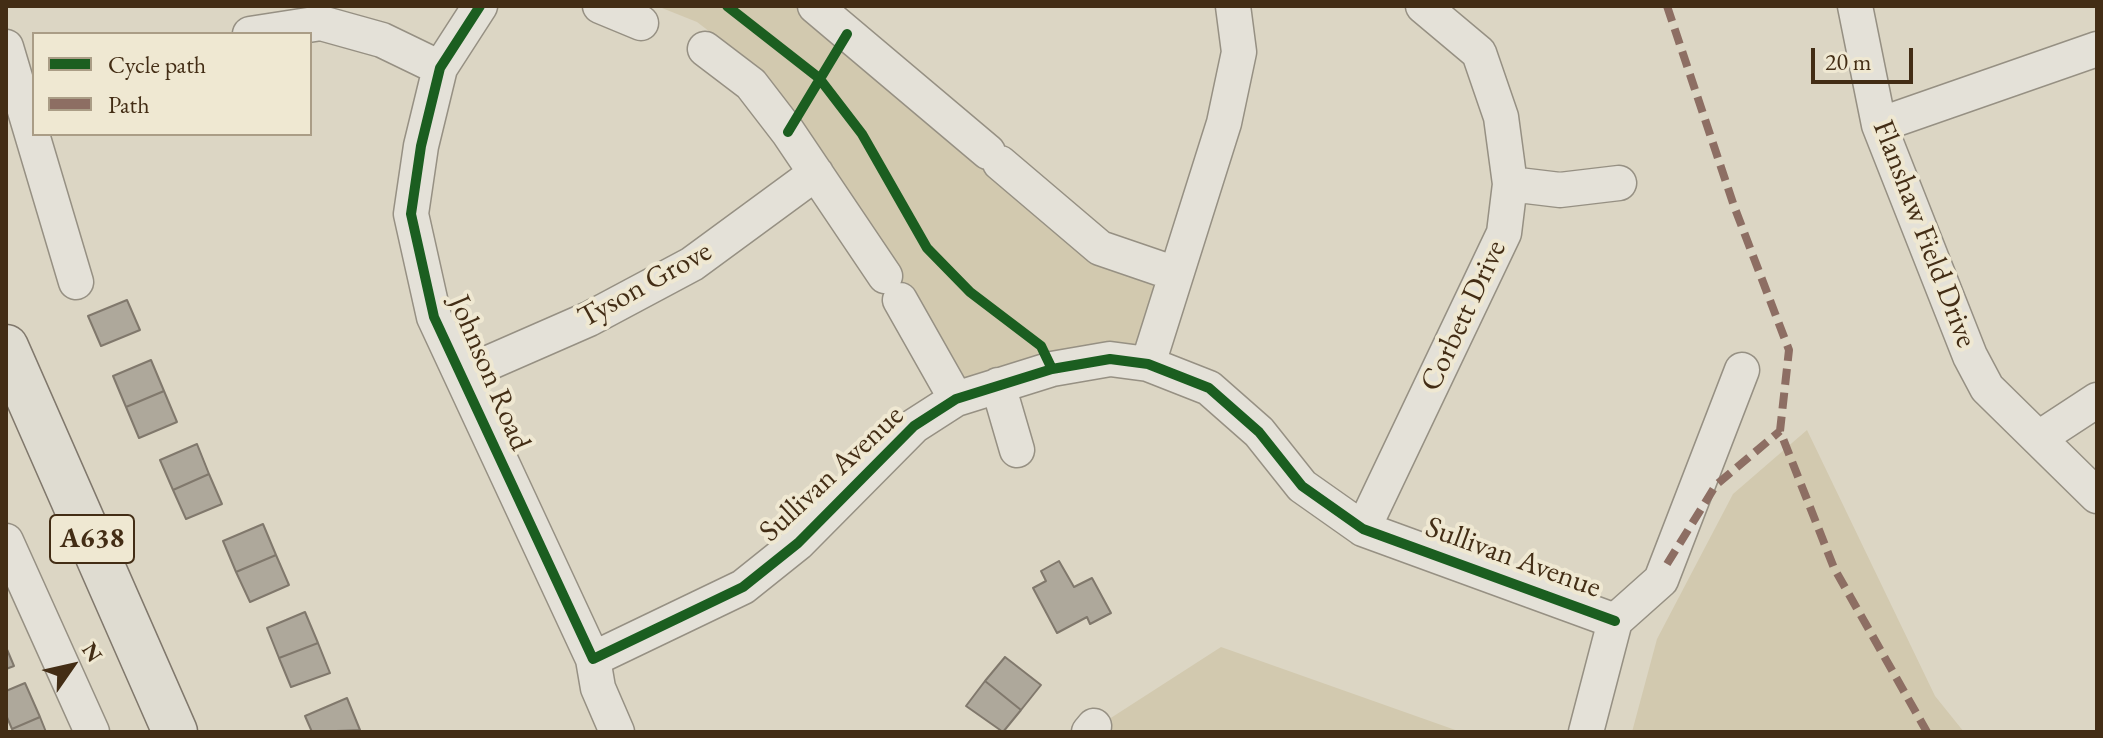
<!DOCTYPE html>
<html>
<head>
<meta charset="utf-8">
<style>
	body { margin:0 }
	#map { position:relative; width:2103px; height:738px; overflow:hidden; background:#dcd6c4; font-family:"EB Garamond",serif }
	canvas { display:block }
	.frame { position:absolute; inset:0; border:8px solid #432d15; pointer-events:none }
	.legend { position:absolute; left:32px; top:32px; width:280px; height:104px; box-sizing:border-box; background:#efe8d2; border:2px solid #aa9d86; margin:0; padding:10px 14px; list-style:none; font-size:24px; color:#432d15 }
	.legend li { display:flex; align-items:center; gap:16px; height:40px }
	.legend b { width:40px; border:2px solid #aa9d86 }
	.north { position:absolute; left:32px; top:626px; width:80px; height:80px; -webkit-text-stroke:6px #efe8d2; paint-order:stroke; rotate:56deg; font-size:22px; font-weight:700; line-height:32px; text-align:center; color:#432d15 }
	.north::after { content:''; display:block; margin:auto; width:28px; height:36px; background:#432d15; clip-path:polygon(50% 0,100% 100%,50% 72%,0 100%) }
	.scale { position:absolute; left:1811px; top:48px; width:102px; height:36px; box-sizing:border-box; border:4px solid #432d15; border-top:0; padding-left:10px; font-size:24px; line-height:28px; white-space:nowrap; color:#432d15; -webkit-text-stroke:6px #efe8d2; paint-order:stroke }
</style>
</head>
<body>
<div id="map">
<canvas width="2103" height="738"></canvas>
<div class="frame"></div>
<ul class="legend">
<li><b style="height:10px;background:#1b5e20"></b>Cycle path</li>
<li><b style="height:10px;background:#8d6e63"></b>Path</li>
</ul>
<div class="north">N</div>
<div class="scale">20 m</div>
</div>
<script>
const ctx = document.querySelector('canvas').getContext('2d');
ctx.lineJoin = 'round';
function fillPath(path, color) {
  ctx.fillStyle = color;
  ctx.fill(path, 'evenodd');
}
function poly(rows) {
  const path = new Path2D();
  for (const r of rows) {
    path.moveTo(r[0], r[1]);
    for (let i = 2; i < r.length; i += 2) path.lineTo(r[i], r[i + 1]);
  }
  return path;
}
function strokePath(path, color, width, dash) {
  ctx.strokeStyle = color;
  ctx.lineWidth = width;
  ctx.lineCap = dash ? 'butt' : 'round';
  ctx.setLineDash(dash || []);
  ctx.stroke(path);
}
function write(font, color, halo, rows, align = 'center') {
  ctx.font = font + ' "EB Garamond",serif';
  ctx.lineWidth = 8;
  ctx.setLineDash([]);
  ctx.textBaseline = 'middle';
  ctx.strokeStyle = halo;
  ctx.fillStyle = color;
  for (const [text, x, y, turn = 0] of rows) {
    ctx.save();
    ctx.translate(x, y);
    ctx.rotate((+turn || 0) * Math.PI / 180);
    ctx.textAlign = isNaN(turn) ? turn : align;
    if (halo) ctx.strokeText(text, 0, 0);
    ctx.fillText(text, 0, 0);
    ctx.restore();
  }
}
fillPath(poly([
	[657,6,815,6,1100,248,1176,274,1148,364,956,399,929,346,705,49,714,35,697,22],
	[1807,430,1935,696,1964,732,1632,732,1657,639,1733,494],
	[1221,647,1461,732,1089,732]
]), '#d2c9af');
const building = poly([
	[127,300,140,330,101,346,88,316,127,300],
	[151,360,164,391,126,407,113,376,151,360],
	[164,391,177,422,139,438,126,407,164,391],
	[197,444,209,474,173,490,160,460,197,444],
	[209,474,222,504,186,519,173,490,209,474],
	[263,524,276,555,236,572,223,541,263,524],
	[276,555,289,585,250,602,236,572,276,555],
	[1059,561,1074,587,1092,578,1111,613,1090,624,1087,617,1057,633,1033,588,1046,581,1041,571,1059,561],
	[305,612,318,643,279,658,267,628,305,612],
	[318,643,330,673,291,687,279,658,318,643],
	[6,647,14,666,6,669,6,647],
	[1005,657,1041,685,1021,710,985,681,1005,657],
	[985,681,1021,710,1003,732,966,706,985,681],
	[25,683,40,717,12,729,6,715,6,691,25,683],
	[347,698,360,730,312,732,305,716,347,698],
	[40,717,46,732,13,732,12,729,40,717]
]);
fillPath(building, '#aea89b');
strokePath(building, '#80786c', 2);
const minor = poly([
	[480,6,440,68,421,146,411,214,434,317,593,659,598,688,617,732],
	[600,6,641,23],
	[815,6,988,152],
	[1855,6,1879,125,1970,356,1987,388,2097,496],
	[250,34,321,23,382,40,440,68],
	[6,47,76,282],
	[705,49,751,84,788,132,885,276],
	[1879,125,2097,49],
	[1000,163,1100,248,1176,274],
	[1510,184,1560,190,1619,183],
	[900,300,956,399],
	[1148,364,1224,123,1239,52,1233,6],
	[461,375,589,319,692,264,816,173],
	[998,385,1017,450],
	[2039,438,2097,400],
	[1363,529,1504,233,1510,184,1501,117,1479,53,1423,6],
	[6,541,92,732],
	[593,659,743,587,798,543,914,426,956,399,1052,369,1110,359,1148,364,1209,388,1259,432,1302,486,1363,529,1615,621],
	[1089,732,1094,726],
	[1586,732,1615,621,1661,580,1742,370]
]);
const highway = poly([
	[6,347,175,732]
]);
strokePath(minor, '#969083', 37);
strokePath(highway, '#80786c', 47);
strokePath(minor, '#e4e1d8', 34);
strokePath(highway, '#dfdcd1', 44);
strokePath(poly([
	[1667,6,1734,206,1789,350,1780,431,1834,568,1927,732],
	[1667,564,1716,485,1780,431]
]), '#8d6e63', 8, [16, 8]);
strokePath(poly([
	[480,6,440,68,421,146,411,214,434,317,593,659,743,587,798,543,914,426,956,399,1052,369,1110,359,1148,364,1209,388,1259,432,1302,486,1363,529,1615,621],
	[727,6,819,78,862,134,927,248,970,292,1041,346,1052,369],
	[788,132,847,34]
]), '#1b5e20', 10);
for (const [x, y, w] of [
	[92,539,84]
]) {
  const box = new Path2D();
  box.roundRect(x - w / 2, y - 24, w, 48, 6);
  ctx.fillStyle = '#efe8d2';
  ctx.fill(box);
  strokePath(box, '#432d15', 2);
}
write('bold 28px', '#432d15', null, [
	["A638",92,539]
]);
write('30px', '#432d15', '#efe8d2', [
	["Flanshaw Field Drive",1924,234,69],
	["Tyson Grove",645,285,-29],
	["Corbett Drive",1464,316,-65],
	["Johnson Road",489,373,67],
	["Sullivan Avenue",832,474,-43],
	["Sullivan Avenue",1513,558,20]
]);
</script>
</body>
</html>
